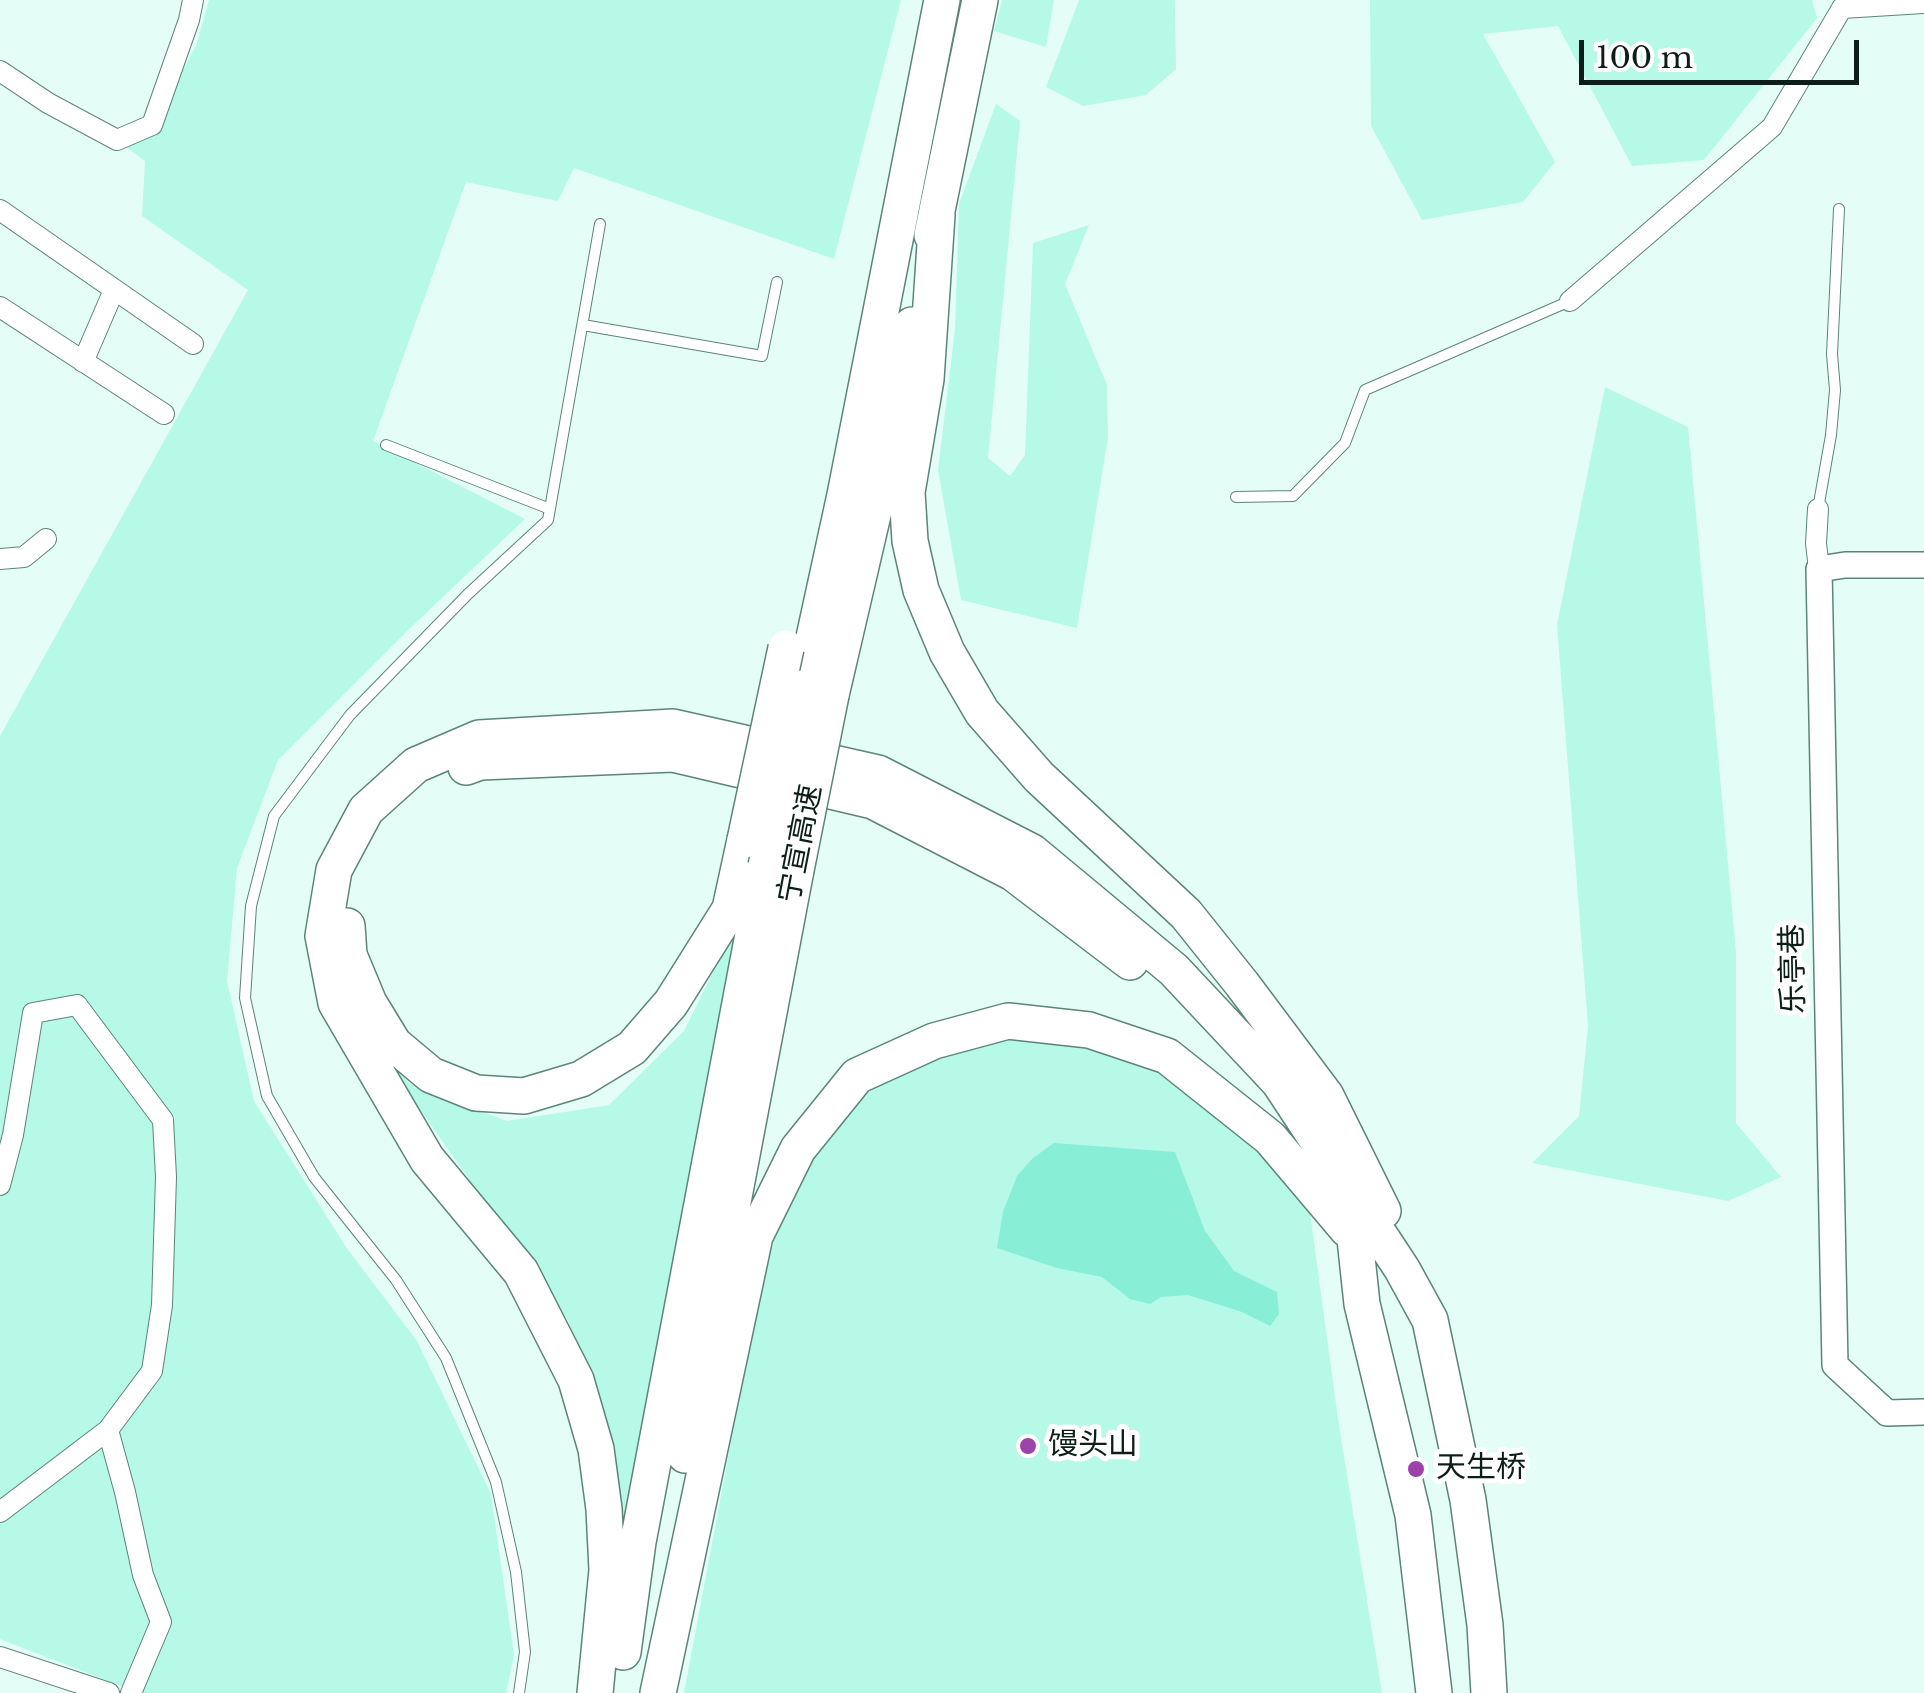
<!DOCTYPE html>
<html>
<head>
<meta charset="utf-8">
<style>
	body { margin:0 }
	#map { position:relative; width:1924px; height:1693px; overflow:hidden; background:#e4fef7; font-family:"Libre Baskerville",serif }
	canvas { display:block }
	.scale { position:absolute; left:1579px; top:40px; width:280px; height:45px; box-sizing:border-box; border:5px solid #0d1d19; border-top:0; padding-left:12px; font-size:30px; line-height:35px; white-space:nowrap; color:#0d1d19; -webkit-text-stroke:8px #fff; paint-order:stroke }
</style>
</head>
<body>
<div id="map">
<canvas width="1924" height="1693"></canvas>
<div class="scale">100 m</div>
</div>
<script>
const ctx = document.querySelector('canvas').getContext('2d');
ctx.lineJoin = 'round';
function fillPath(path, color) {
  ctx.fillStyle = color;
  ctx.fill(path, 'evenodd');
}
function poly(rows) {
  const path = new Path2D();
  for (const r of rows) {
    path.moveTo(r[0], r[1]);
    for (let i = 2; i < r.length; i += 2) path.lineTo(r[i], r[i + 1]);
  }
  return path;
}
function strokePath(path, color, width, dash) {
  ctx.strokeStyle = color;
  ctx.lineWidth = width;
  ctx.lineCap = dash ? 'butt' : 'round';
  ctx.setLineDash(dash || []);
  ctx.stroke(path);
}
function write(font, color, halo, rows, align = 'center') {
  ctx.font = font + ' "Libre Baskerville","Noto Sans SC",serif';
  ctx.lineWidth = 10;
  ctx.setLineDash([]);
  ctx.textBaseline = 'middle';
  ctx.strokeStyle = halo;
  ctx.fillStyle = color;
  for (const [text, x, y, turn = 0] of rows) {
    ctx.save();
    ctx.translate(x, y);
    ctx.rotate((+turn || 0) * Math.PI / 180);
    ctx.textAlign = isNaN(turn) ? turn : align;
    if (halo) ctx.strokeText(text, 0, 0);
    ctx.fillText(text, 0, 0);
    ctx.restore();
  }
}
fillPath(poly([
	[209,0,901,0,834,259,574,168,558,201,466,182,373,441,525,519,404,634,278,760,237,868,227,981,254,1101,346,1247,417,1341,491,1494,514,1655,506,1693,139,1693,0,1639,0,736,248,290,142,216,145,161,117,140,152,125,196,46],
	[1002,0,1054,0,1046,47,994,31],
	[1079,0,1175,0,1176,69,1146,95,1083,106,1046,87],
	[1370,0,1812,0,1817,18,1704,160,1632,166,1558,26,1483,34,1555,162,1523,202,1422,220,1371,126],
	[996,104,1020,121,988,458,1010,476,1025,455,1033,243,1089,225,1065,284,1107,385,1108,437,1077,628,961,600,938,470,955,329,959,204],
	[1605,387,1688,427,1736,952,1736,1123,1781,1177,1728,1201,1532,1163,1579,1116,1588,1026,1557,625],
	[737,923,625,1551,605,1431,568,1320,367,1034,410,1084,507,1121,609,1105,684,1031],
	[1020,1036,1090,1042,1177,1076,1245,1130,1308,1198,1338,1419,1382,1693,684,1693,754,1319,776,1233,809,1161,836,1115,891,1077,946,1050]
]), '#b6f9e7');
fillPath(poly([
	[1054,1143,1175,1152,1205,1231,1234,1271,1277,1292,1279,1314,1270,1326,1242,1312,1188,1295,1161,1297,1150,1304,1130,1299,1102,1277,1057,1268,997,1248,1003,1212,1017,1176,1033,1158]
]), '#88eed5');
const service = poly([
	[583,325,762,356,777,282],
	[386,445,550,509],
	[1236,497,1293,496,1345,443,1365,390,1570,301],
	[1818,509,1831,435,1835,390,1832,354,1839,209],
	[519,1693,525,1652,516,1572,496,1482,446,1358,396,1280,314,1177,267,1096,245,998,251,906,274,816,350,715,468,594,548,520,600,224]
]);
const minor = poly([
	[0,71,48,103,117,140,152,125,189,20,193,0],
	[0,210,193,344],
	[1570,301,1772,127,1842,8,1924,3],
	[0,307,164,414],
	[83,362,114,290],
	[1818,509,1816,543,1819,569],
	[0,559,24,557,46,539],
	[0,1185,13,1135,33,1013,77,1005,163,1120,166,1177,162,1305,152,1371,108,1430,0,1512],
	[108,1430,125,1492,143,1575,161,1622,131,1693],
	[0,1657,109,1693]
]);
const tertiary = poly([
	[1924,565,1845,565,1819,569,1835,1365,1887,1413,1924,1412]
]);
const motorway = poly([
	[937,215,926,379,907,492,910,541,921,590,947,652,982,712,1039,777,1186,914,1242,984,1326,1096,1383,1211],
	[932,235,980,0],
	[803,688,845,495,942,0],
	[831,695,885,463,912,325],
	[466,767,480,762,673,754,873,801,1013,873,1130,962],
	[347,926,349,955,369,1003,394,1044,431,1075,476,1093,524,1096,581,1079,632,1048,671,1003,730,909,745,840],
	[1338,1205,1355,1239,1362,1304,1413,1515,1434,1693],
	[685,1455,796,870],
	[623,1652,638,1542,766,866],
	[595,1693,607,1570,604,1509,596,1449,576,1380,521,1272,427,1159,336,1003,323,936,334,870,366,810,416,765,479,738,673,727,878,773,1032,852,1174,970,1279,1082,1402,1269,1430,1320,1468,1500,1485,1625,1489,1693],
	[658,1693,755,1236,798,1149,857,1076,934,1041,1008,1021,1089,1030,1167,1056,1270,1138,1347,1229]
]);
strokePath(service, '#5c847a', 12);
strokePath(minor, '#5c847a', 22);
strokePath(tertiary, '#5c847a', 28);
strokePath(motorway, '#5c847a', 38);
strokePath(service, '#fff', 10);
strokePath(minor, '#fff', 20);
strokePath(tertiary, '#fff', 25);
strokePath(motorway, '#fff', 35);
const motorwayBridge = poly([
	[745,840,786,648],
	[766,866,803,688],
	[796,870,831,695]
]);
strokePath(motorwayBridge, '#5c847a', 38, []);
strokePath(motorwayBridge, '#fff', 35);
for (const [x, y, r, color] of [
	[1028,1446,10,"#9d41ab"],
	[1416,1469,10,"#9d41ab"]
]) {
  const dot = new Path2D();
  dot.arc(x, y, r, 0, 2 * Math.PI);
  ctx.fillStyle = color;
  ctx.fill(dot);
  strokePath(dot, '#fff', 4);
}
write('30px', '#0d1d19', '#fff', [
	["宁宣高速",801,844,-79],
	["乐亭巷",1794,969,-91]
]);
write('30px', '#0d1d19', '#fff', [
	["馒头山",1048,1446],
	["天生桥",1436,1469]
], 'left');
</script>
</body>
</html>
